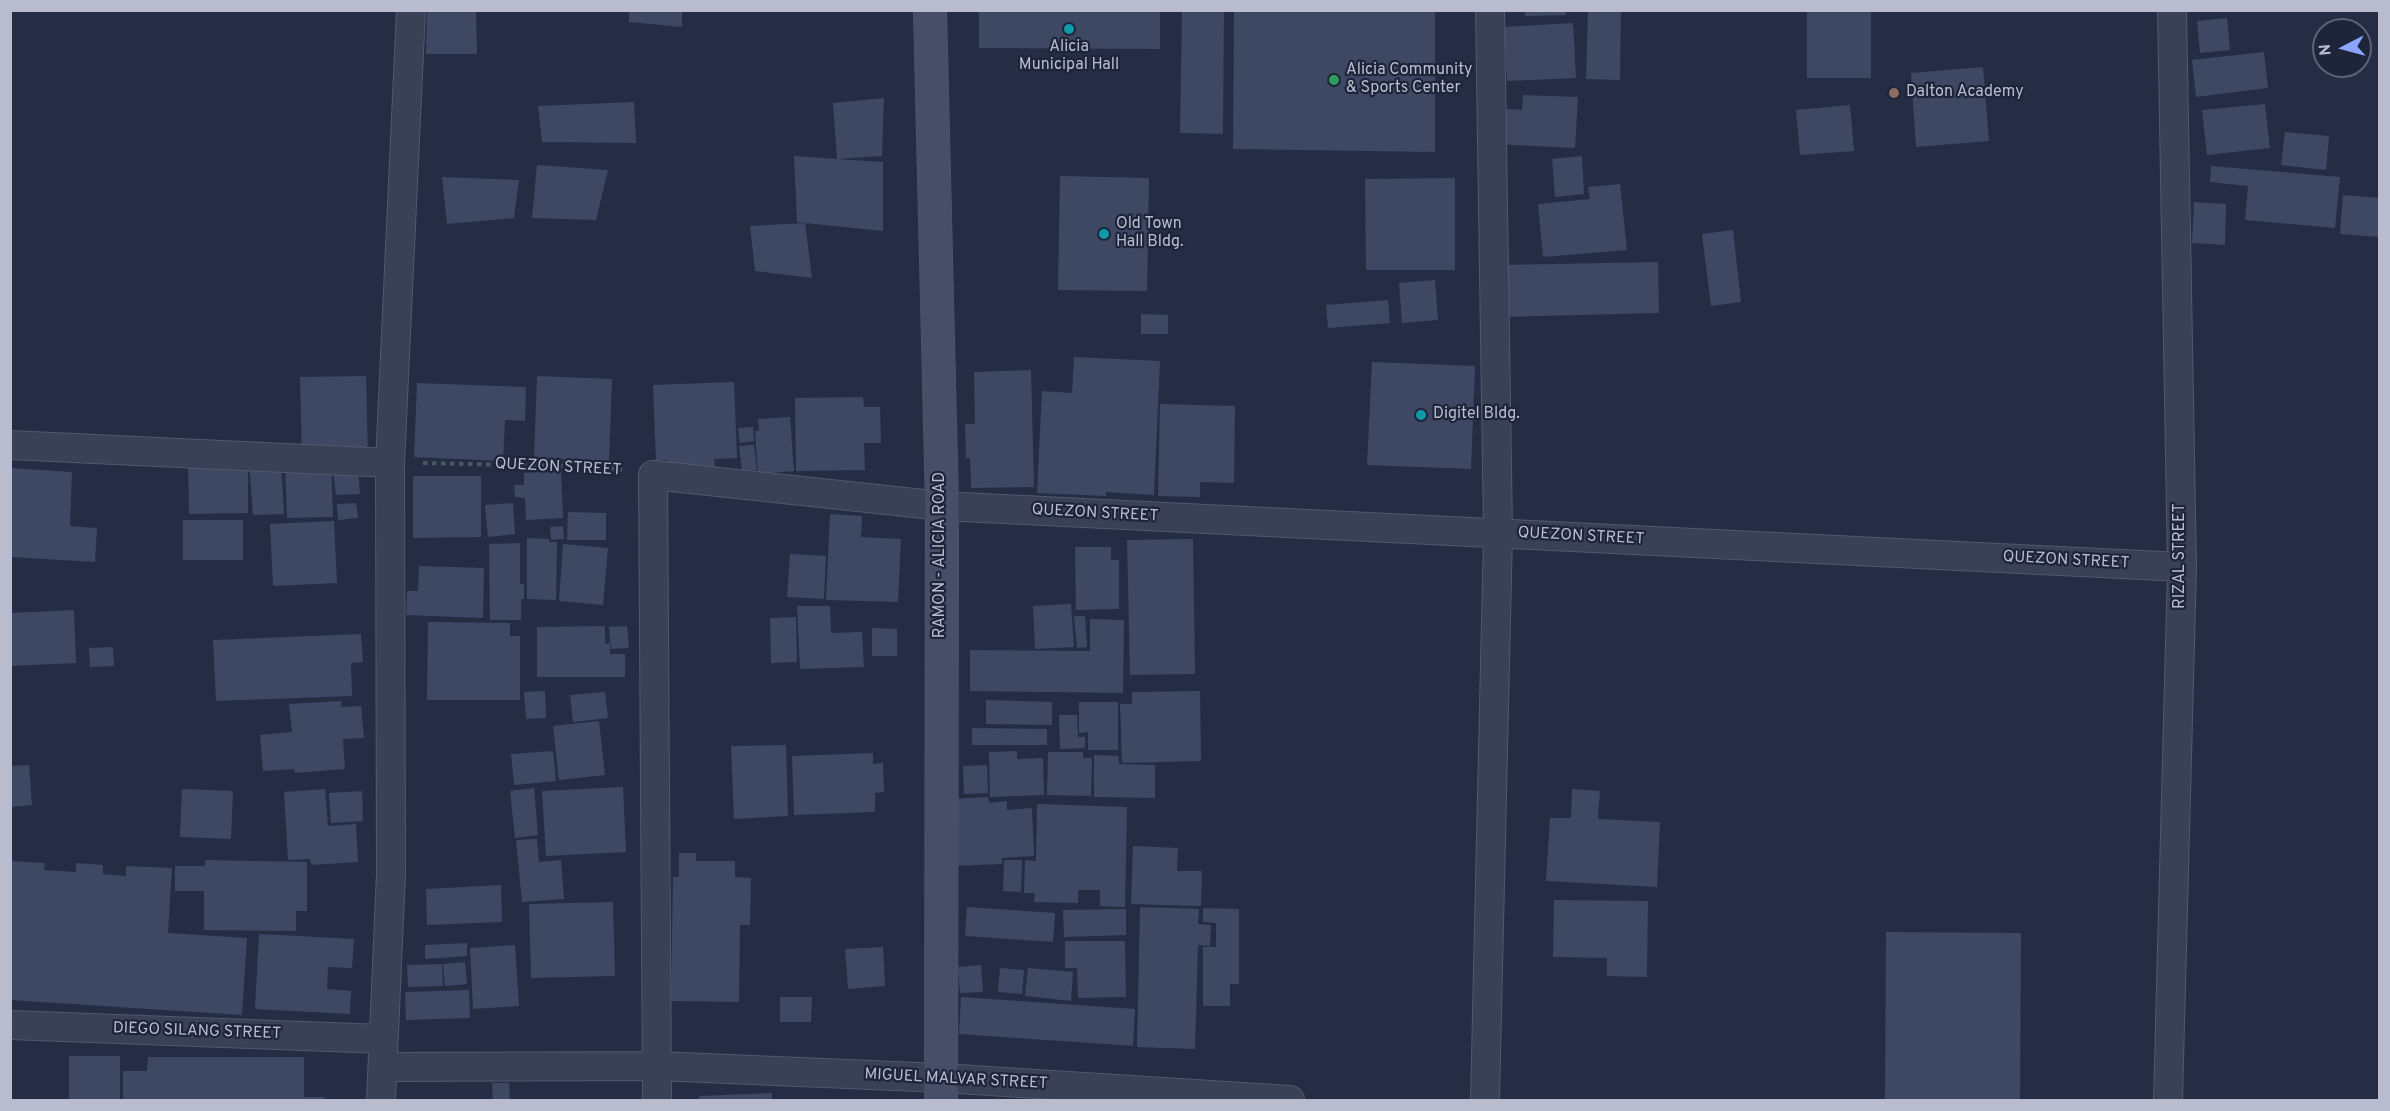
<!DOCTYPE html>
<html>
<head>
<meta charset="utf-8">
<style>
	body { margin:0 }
	#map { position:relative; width:2390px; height:1111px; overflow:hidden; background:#252d45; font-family:Overpass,sans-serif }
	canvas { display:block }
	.frame { position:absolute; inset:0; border:12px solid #b8bcce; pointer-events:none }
	.north { position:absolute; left:2312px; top:18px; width:60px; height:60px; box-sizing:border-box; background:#1e253a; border:2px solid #5c6175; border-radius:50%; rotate:264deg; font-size:16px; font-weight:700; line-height:24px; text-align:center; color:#b8bcce }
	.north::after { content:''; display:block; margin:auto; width:21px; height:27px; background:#8ba4ff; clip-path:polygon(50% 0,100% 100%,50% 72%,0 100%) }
</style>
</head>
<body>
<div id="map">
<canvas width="2390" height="1111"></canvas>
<div class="frame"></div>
<div class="north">N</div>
</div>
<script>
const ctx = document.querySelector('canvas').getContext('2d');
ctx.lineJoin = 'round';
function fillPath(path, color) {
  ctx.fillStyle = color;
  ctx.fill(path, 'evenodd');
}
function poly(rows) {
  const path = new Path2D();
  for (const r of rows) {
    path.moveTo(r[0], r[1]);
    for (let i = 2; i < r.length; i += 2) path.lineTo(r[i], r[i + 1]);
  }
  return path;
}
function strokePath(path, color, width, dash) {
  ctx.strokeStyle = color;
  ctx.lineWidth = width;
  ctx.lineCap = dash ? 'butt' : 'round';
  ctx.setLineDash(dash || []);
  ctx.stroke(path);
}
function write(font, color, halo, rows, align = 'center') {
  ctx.font = font + ' Overpass,sans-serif';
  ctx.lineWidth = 4.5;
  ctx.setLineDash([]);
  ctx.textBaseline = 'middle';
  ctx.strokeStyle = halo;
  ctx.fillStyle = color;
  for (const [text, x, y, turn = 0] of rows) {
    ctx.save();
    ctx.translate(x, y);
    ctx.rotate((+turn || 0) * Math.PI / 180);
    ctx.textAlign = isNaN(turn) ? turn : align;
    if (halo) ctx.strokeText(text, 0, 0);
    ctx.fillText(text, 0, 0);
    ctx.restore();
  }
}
fillPath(poly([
	[427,10,476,10,477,54,426,54],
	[629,10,682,10,682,27,629,22],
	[979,10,1160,10,1160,49,979,48],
	[1182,10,1224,10,1223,134,1180,133],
	[1234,10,1435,10,1435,152,1233,149],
	[1525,10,1565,10,1566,15,1525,16],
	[1588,10,1621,10,1620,80,1586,79],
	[1807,10,1871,10,1871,78,1807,78],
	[2227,18,2230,50,2200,53,2197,21],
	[1573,23,1576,78,1507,81,1504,27],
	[2264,52,2268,88,2196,97,2192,60],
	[1983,67,1989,141,1916,147,1911,73],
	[1523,95,1578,97,1575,148,1495,144,1496,108,1522,110],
	[884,98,882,156,837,159,883,162,883,231,805,223,812,278,755,271,750,226,805,223,797,222,794,156,837,159,833,103],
	[634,102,636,143,542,142,538,106],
	[2265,104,2270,148,2207,155,2202,110],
	[1850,105,1854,151,1800,155,1796,110],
	[2285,132,2329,136,2326,170,2281,165],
	[1582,156,1584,194,1555,197,1552,159],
	[537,165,608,170,596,220,532,218],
	[2211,166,2340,177,2335,228,2245,220,2248,186,2210,182],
	[1060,176,1149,178,1147,291,1058,290],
	[442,177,519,180,514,218,447,224],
	[1455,178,1455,270,1366,270,1365,179],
	[1620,184,1627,250,1543,257,1538,204,1590,199,1588,187],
	[2343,195,2380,198,2380,237,2340,234],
	[2194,202,2226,204,2225,245,2192,243],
	[1733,230,1741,302,1711,306,1702,234],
	[1658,262,1659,313,1501,317,1500,265],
	[1435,280,1438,320,1402,323,1399,283],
	[1388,300,1390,323,1328,328,1326,305],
	[1141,314,1168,315,1168,334,1141,334],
	[1074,357,1160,361,1154,495,1106,492,1106,496,1037,493,1042,391,1072,393],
	[1372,362,1475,366,1471,469,1367,465],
	[1031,370,1034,487,971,488,970,458,966,458,965,424,975,424,974,372],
	[366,376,368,455,302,456,300,377],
	[537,376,612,379,609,461,534,458],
	[734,382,737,458,714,459,715,468,667,470,667,460,656,461,653,385],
	[417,383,526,387,525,421,505,420,503,461,414,457],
	[863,397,864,407,880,407,881,443,864,443,865,470,796,471,795,398],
	[1160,404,1235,406,1234,483,1200,482,1200,497,1158,496],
	[790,417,794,471,758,474,755,431,759,431,758,419],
	[753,427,754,441,740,443,738,428],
	[754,445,757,470,742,471,739,446],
	[188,457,248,459,248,513,189,514],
	[249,460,281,462,284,514,253,515],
	[331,464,333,517,287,518,285,465],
	[10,468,72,472,70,526,97,528,95,562,10,557],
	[358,469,360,494,336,495,333,471],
	[561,471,563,518,526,520,525,498,515,497,514,485,524,485,524,473],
	[413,476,481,476,481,537,413,538],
	[356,503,358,518,338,520,337,504],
	[513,503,515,534,488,537,485,505],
	[568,512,606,513,606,540,567,540],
	[830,514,862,516,861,537,901,539,898,602,826,600],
	[183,520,243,520,243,560,183,560],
	[334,521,337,583,273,586,270,524],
	[563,526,564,539,551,540,550,527],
	[527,538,549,539,549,542,557,542,556,600,527,599],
	[1193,539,1195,674,1130,675,1127,540],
	[520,543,520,584,524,584,524,599,521,599,521,620,490,620,489,544],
	[563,544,608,548,603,605,559,601],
	[1075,547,1111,547,1111,560,1119,560,1119,609,1076,610],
	[790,554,826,556,824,599,787,597],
	[419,566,484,568,483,618,406,615,407,591,418,591],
	[1071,604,1074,647,1035,649,1033,606],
	[797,606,830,606,831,633,862,632,864,667,800,669],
	[74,610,76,663,10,666,10,613],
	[1074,616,1085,616,1087,647,1077,648],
	[796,617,797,662,771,663,770,618],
	[1090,619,1124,620,1123,693,970,691,970,650,1090,651],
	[428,622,510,623,510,636,520,636,520,700,427,700],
	[605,626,605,644,610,643,610,654,625,654,625,677,537,677,537,627],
	[627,626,629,648,611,649,609,627],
	[872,628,897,629,897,656,872,656],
	[361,634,363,662,351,663,352,696,216,701,213,640],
	[113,647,114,666,90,667,89,648],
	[545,691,546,718,526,719,524,692],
	[1200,691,1201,761,1122,763,1120,704,1132,704,1132,692],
	[605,692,608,718,573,722,570,695],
	[986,700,1052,702,1052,725,986,724],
	[341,701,341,707,361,706,364,738,343,739,345,769,295,773,294,769,263,771,260,735,292,732,289,704],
	[1079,702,1118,702,1118,750,1088,750,1088,732,1079,733],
	[1059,715,1077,715,1078,737,1085,737,1085,748,1060,749],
	[599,721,605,775,559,780,553,726],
	[972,728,1047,729,1047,745,972,745],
	[786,745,788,816,734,819,731,746],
	[553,751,556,781,514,785,511,754],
	[1017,751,1017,759,1043,758,1044,795,990,797,989,752],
	[1048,752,1083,752,1083,758,1092,758,1091,796,1047,795],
	[873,753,873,764,883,763,884,792,875,793,875,812,794,815,792,756],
	[1094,755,1118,756,1119,764,1155,765,1155,798,1094,797],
	[29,765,32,805,10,807,10,766],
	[987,765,988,793,964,794,963,766],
	[623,787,626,852,546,856,542,791],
	[534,788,538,835,515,838,510,791],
	[182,789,233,791,231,839,180,837],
	[325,789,328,826,356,824,358,862,311,865,310,859,288,860,284,792],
	[1572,789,1600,791,1598,819,1660,822,1657,887,1546,881,1550,818,1571,818],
	[362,791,363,821,331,823,329,793],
	[988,797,989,803,1007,801,1007,810,1032,808,1034,856,1002,858,1002,864,954,866,951,799],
	[1037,804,1127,807,1125,907,1100,906,1100,890,1078,890,1078,903,1034,902,1035,893,1024,893,1025,860,1036,861],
	[537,839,539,862,561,860,564,899,522,902,516,840],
	[1133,846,1178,848,1177,871,1202,871,1201,906,1131,904],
	[679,853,696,853,696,861,735,861,735,877,751,878,750,925,740,925,739,1002,671,1001,673,877,679,877],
	[205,860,307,862,307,911,296,911,296,931,204,930,204,891,175,891,175,866,205,866],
	[1004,860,1022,860,1021,892,1003,891],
	[10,861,45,863,44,870,76,872,76,863,103,865,103,874,126,876,126,866,172,868,168,933,247,938,242,1015,10,1000],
	[501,885,502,922,427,925,426,889],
	[1554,900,1648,901,1647,977,1607,976,1607,958,1553,957],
	[613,902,615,976,531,978,529,904],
	[967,907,1055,913,1053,942,965,936],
	[1140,907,1199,909,1198,924,1211,925,1210,946,1198,945,1195,1049,1137,1047],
	[1203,908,1239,909,1239,984,1230,984,1230,1006,1203,1006,1203,947,1216,947,1216,923,1203,922],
	[1126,909,1126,935,1064,937,1063,910],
	[1886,932,2021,933,2020,1100,1885,1100],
	[259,934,354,939,352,968,328,967,327,989,351,991,350,1014,255,1009],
	[1065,941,1125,941,1126,997,1078,998,1077,968,1065,968],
	[467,943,467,956,425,959,425,945],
	[515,945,519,1006,473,1009,470,948],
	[883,947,885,986,848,989,845,949],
	[465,962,467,984,445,986,443,964],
	[442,964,443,986,408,987,407,965],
	[981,965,983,992,960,993,958,967],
	[1000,968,1024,970,1022,994,998,992],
	[1028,968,1073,972,1071,1001,1025,996],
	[469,990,470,1018,406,1020,405,992],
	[780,997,812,997,811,1022,780,1022],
	[961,997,1135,1009,1133,1046,959,1034],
	[69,1056,120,1056,120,1100,69,1100],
	[148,1057,304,1057,304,1097,324,1097,324,1100,123,1100,123,1071,147,1071],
	[492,1083,509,1083,510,1100,493,1100],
	[772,1093,772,1100,699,1100,699,1096]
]), '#3f4863');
const minor = poly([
	[10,445,390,463],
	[10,1025,383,1039],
	[383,1067,657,1066,942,1078,1290,1100],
	[381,1100,391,874,390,463,411,10],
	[657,1100,653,475,942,506,2182,567],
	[1485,1100,1498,533,1490,10],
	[2168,1100,2182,567,2172,10]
]);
const secondary = poly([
	[930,10,942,506,941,1100]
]);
strokePath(minor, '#53586c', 30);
strokePath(secondary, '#53586c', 34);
strokePath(poly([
	[423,463,605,467,622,470]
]), '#465a62', 4, [4.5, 4.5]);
strokePath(minor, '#3a4055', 28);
strokePath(secondary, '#484e68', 33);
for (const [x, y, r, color] of [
	[1069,29,6,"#0f9aa8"],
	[1334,80,6,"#2e9e5b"],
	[1894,93,6,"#8d6e63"],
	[1104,234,6,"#0f9aa8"],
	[1421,415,6,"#0f9aa8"]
]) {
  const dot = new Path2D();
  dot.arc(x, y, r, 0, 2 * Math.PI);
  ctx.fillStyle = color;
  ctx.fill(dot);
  strokePath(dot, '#1e253a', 2);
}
write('16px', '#b8bcce', '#1e253a', [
	["Alicia",1069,48,"center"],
	["Municipal Hall",1069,66,"center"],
	["Alicia Community",1346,71],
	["& Sports Center",1346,89],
	["Dalton Academy",1906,93],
	["Old Town",1116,225],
	["Hall Bldg.",1116,243],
	["Digitel Bldg.",1433,415]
], 'left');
write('16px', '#b8bcce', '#1e253a', [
	["QUEZON STREET",558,468,3],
	["QUEZON STREET",1095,514,3],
	["QUEZON STREET",1581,537,3],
	["RAMON - ALICIA ROAD",941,555,-90],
	["RIZAL STREET",2181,556,-90],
	["QUEZON STREET",2066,561,3],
	["DIEGO SILANG STREET",197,1032,2],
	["MIGUEL MALVAR STREET",956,1080,3]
]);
</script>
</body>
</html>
